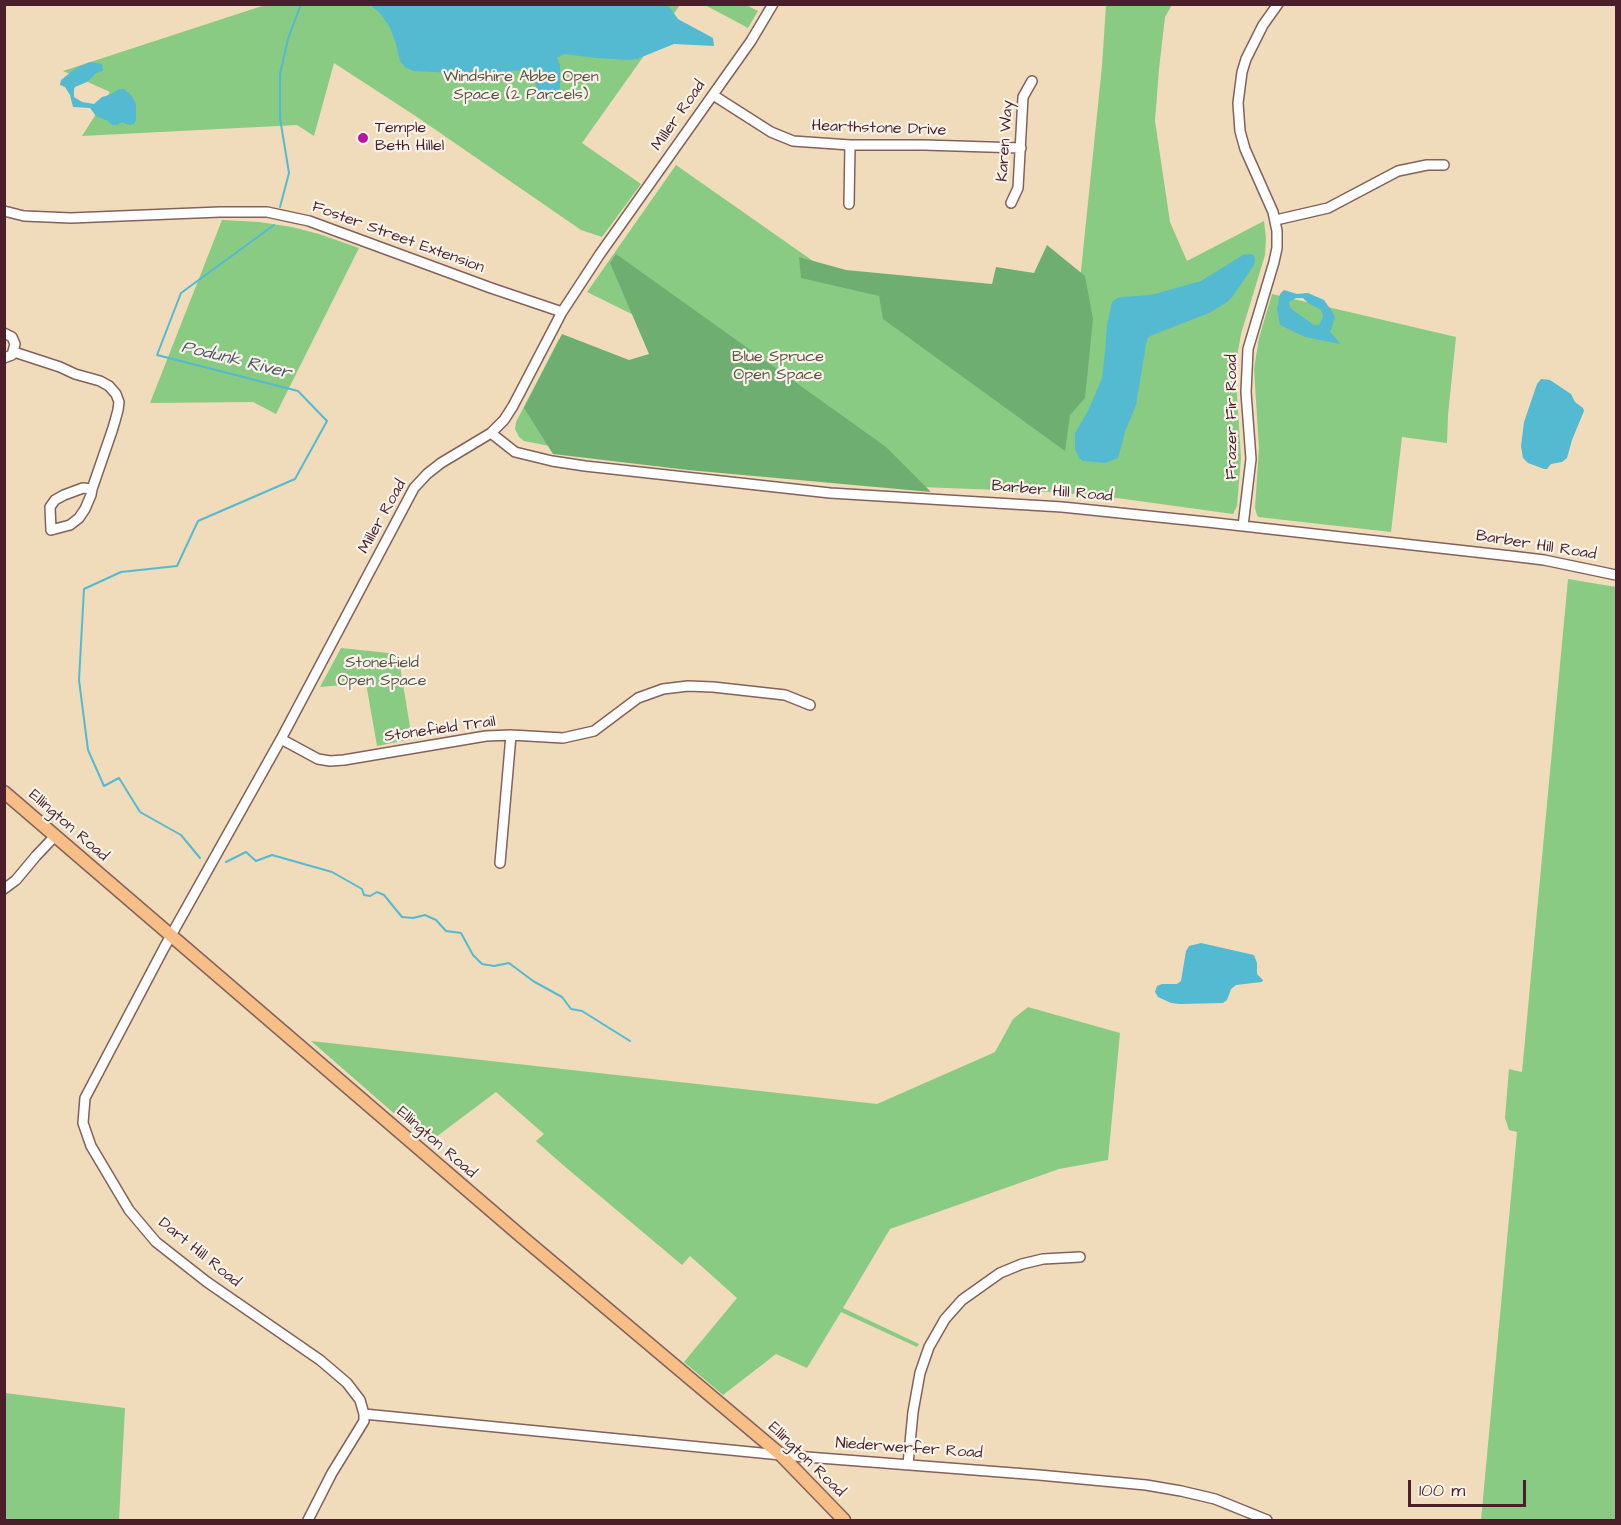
<!DOCTYPE html>
<html>
<head>
<meta charset="utf-8">
<style>
	body { margin:0 }
	#map { position:relative; width:1621px; height:1525px; overflow:hidden; background:#f0dcba; font-family:"Architects Daughter",sans-serif }
	canvas { display:block }
	.frame { position:absolute; inset:0; border:6px solid #4a1f2b; pointer-events:none }
	.scale { position:absolute; left:1408px; top:1480px; width:118px; height:27px; box-sizing:border-box; border:3px solid #4a1f2b; border-top:0; padding-left:8px; font-size:18px; line-height:21px; white-space:nowrap; color:#4a1f2b; -webkit-text-stroke:4px #f7f3e8; paint-order:stroke }
</style>
</head>
<body>
<div id="map">
<canvas width="1621" height="1525"></canvas>
<div class="frame"></div>
<div class="scale">100 m</div>
</div>
<script>
const ctx = document.querySelector('canvas').getContext('2d');
ctx.lineJoin = 'round';
function fillPath(path, color) {
  ctx.fillStyle = color;
  ctx.fill(path, 'evenodd');
}
function poly(rows) {
  const path = new Path2D();
  for (const r of rows) {
    path.moveTo(r[0], r[1]);
    for (let i = 2; i < r.length; i += 2) path.lineTo(r[i], r[i + 1]);
  }
  return path;
}
function strokePath(path, color, width, dash) {
  ctx.strokeStyle = color;
  ctx.lineWidth = width;
  ctx.lineCap = dash ? 'butt' : 'round';
  ctx.setLineDash(dash || []);
  ctx.stroke(path);
}
function write(font, color, halo, rows, align = 'center') {
  ctx.font = font + ' "Architects Daughter",sans-serif';
  ctx.lineWidth = 4.5;
  ctx.setLineDash([]);
  ctx.textBaseline = 'middle';
  ctx.strokeStyle = halo;
  ctx.fillStyle = color;
  for (const [text, x, y, turn = 0] of rows) {
    ctx.save();
    ctx.translate(x, y);
    ctx.rotate((+turn || 0) * Math.PI / 180);
    ctx.textAlign = isNaN(turn) ? turn : align;
    if (halo) ctx.strokeText(text, 0, 0);
    ctx.fillText(text, 0, 0);
    ctx.restore();
  }
}
fillPath(poly([
	[265,5,680,5,582,143,641,184,602,237,581,230,417,117,334,63,314,136,297,125,82,136,110,92,63,71],
	[705,5,746,5,758,11,748,28],
	[1106,5,1172,5,1165,17,1159,69,1155,121,1170,222,1187,261,1264,221,1266,238,1265,255,1241,334,1237,357,1236,380,1241,458,1237,506,1233,514,1117,498,1051,492,921,487,596,455,524,441,519,437,515,429,516,422,559,339,648,383,674,335,587,292,676,165,843,282,1078,300,1102,66],
	[222,220,259,222,292,227,319,234,359,248,276,414,253,402,150,403],
	[1272,294,1456,337,1448,415,1447,443,1402,437,1391,532,1258,517,1257,515,1255,508,1259,448,1254,369,1259,338],
	[1568,579,1616,587,1616,1520,1481,1520,1517,1132,1509,1130,1505,1118,1509,1069,1522,1072],
	[341,648,398,654,412,739,377,746,366,683,320,687],
	[1028,1007,1120,1033,1108,1160,1059,1169,890,1229,843,1308,919,1344,917,1347,841,1312,807,1368,776,1354,723,1395,684,1362,737,1298,690,1256,682,1265,563,1165,536,1141,544,1134,496,1092,428,1143,311,1041,877,1104,993,1053,995,1052,1013,1019],
	[5,1393,125,1408,119,1520,5,1520]
]), '#89cb83');
fillPath(poly([
	[1047,245,1085,276,1093,319,1085,398,1070,415,1065,451,883,319,879,296,801,278,799,257,846,270,992,284,996,267,1034,273],
	[616,254,886,447,931,492,688,470,553,454,524,408,562,334,629,360,649,354,610,263]
]), '#6eaf71');
fillPath(poly([
	[420,5,429,6,433,4,668,5,678,19,713,38,714,46,674,44,637,59,629,60,596,58,564,54,557,58,560,65,560,89,556,95,548,97,540,94,536,87,534,70,454,73,413,71,405,67,400,61,396,44,390,28,380,13,370,5],
	[90,62,102,64,103,71,96,73,87,82,75,87,74,89,74,97,82,102,94,104,102,97,109,95,119,89,124,89,131,95,136,104,136,120,134,124,129,125,122,122,118,125,112,125,108,121,96,116,90,108,73,107,70,95,65,87,60,85,61,80,76,68],
	[1249,254,1254,255,1255,260,1254,265,1233,296,1226,303,1209,313,1150,336,1147,339,1136,405,1125,432,1118,458,1105,463,1083,461,1079,458,1075,449,1075,433,1088,411,1102,378,1105,352,1107,325,1112,302,1117,298,1122,297,1151,295,1201,281,1243,255],
	[1284,290,1297,294,1308,293,1324,300,1333,313,1335,318,1330,332,1336,338,1340,344,1305,337,1280,325,1277,309,1280,294],
	[1296,298,1303,298,1308,303,1320,309,1322,312,1323,317,1319,325,1314,325,1290,308,1289,302],
	[1541,379,1550,380,1571,394,1575,402,1583,408,1584,411,1572,440,1567,458,1562,462,1551,464,1547,469,1544,469,1528,463,1523,458,1521,446,1524,422,1537,384],
	[1201,943,1254,955,1257,963,1257,974,1263,980,1262,982,1236,985,1231,989,1227,1000,1223,1003,1180,1004,1171,1003,1158,997,1155,992,1157,986,1162,984,1177,984,1181,981,1186,951,1189,946]
]), '#54bad2');
strokePath(poly([
	[280,207,289,173,280,118,280,74,288,39,301,4],
	[200,858,181,835,140,812,119,778,104,786,88,750,79,680,84,589,121,572,177,566,198,521,295,479,327,421,298,391,157,355,181,293,274,225],
	[226,862,246,852,256,861,272,855,332,872,362,889,364,895,370,896,377,892,384,895,402,917,413,918,425,915,436,920,446,931,461,933,473,955,482,964,494,966,509,963,533,981,562,997,571,1009,582,1011,630,1041]
]), '#54bad2', 2);
const minor = poly([
	[713,95,771,132,793,141,850,145,924,145,1021,148],
	[1011,203,1018,188,1023,97,1032,81],
	[849,204,850,145],
	[4,211,24,216,71,218,220,212,267,212,309,221,491,288,562,312],
	[1276,220,1328,208,1398,171,1427,165,1444,165],
	[4,333,12,337,15,344,12,355,4,358],
	[14,352,60,367,75,374,100,381,109,386,116,394,119,402,118,410,115,421,112,431,92,489,91,495,85,509,79,518,70,525,51,530,50,507,55,500,64,495,83,488,92,489],
	[491,433,515,452,552,461,585,466,830,493,1062,507,1207,522,1511,556,1544,560,1616,575],
	[1243,526,1251,459,1246,392,1248,349,1274,262,1277,248,1277,231,1273,212,1245,149,1240,131,1238,103,1242,72,1246,59,1263,25,1278,4],
	[281,739,318,759,330,761,344,760,486,736,511,735,563,738,594,731,638,698,663,689,688,686,713,687,785,695,810,705],
	[500,863,511,735],
	[4,889,16,880,36,856,55,836],
	[364,1414,781,1455,1039,1475,1146,1485,1181,1491,1215,1499,1267,1520],
	[908,1464,913,1412,920,1373,929,1347,945,1319,962,1300,1000,1273,1022,1264,1043,1259,1080,1257],
	[308,1520,332,1473,364,1421,364,1414,360,1400,347,1383,320,1360,207,1282,156,1242,129,1210,91,1146,83,1123,85,1098,164,948,281,739,414,488,427,474,441,463,491,433,504,420,513,406,562,312,600,254,751,41,773,4]
]);
const major = poly([
	[4,792,522,1237,781,1455,844,1520]
]);
strokePath(minor, '#84615d', 12);
strokePath(major, '#84615d', 15);
strokePath(minor, '#fff', 9);
strokePath(major, '#f7be87', 12);
for (const [x, y, r, color] of [
	[363,138,6,"#b5179e"]
]) {
  const dot = new Path2D();
  dot.arc(x, y, r, 0, 2 * Math.PI);
  ctx.fillStyle = color;
  ctx.fill(dot);
  strokePath(dot, '#f7f3e8', 2);
}
write('16px', '#5d5345', '#f7f3e8', [
	["Windshire Abbe Open",521,78],
	["Space (2 Parcels)",521,96],
	["Blue Spruce",778,358],
	["Open Space",778,376],
	["Stonefield",382,664],
	["Open Space",382,682]
]);
write('16px', '#4a1f2b', '#f7f3e8', [
	["Miller Road",679,116,-55],
	["Hearthstone Drive",879,129,2],
	["Karen Way",1006,141,-86],
	["Foster Street Extension",398,238,20],
	["Frazer Fir Road",1233,417,-90],
	["Barber Hill Road",1052,492,5],
	["Miller Road",383,517,-61],
	["Barber Hill Road",1536,546,9],
	["Stonefield Trail",440,730,-8],
	["Ellington Road",68,826,41],
	["Ellington Road",436,1143,41],
	["Dart Hill Road",199,1253,39],
	["Niederwerfer Road",909,1449,4],
	["Ellington Road",806,1460,44]
]);
write('16px', '#4a1f2b', '#f7f3e8', [
	["Temple",375,129],
	["Beth Hillel",375,147]
], 'left');
write('italic 18px', '#4e5565', '#f7f3e8', [
	["Podunk River",236,361,14]
]);
</script>
</body>
</html>
